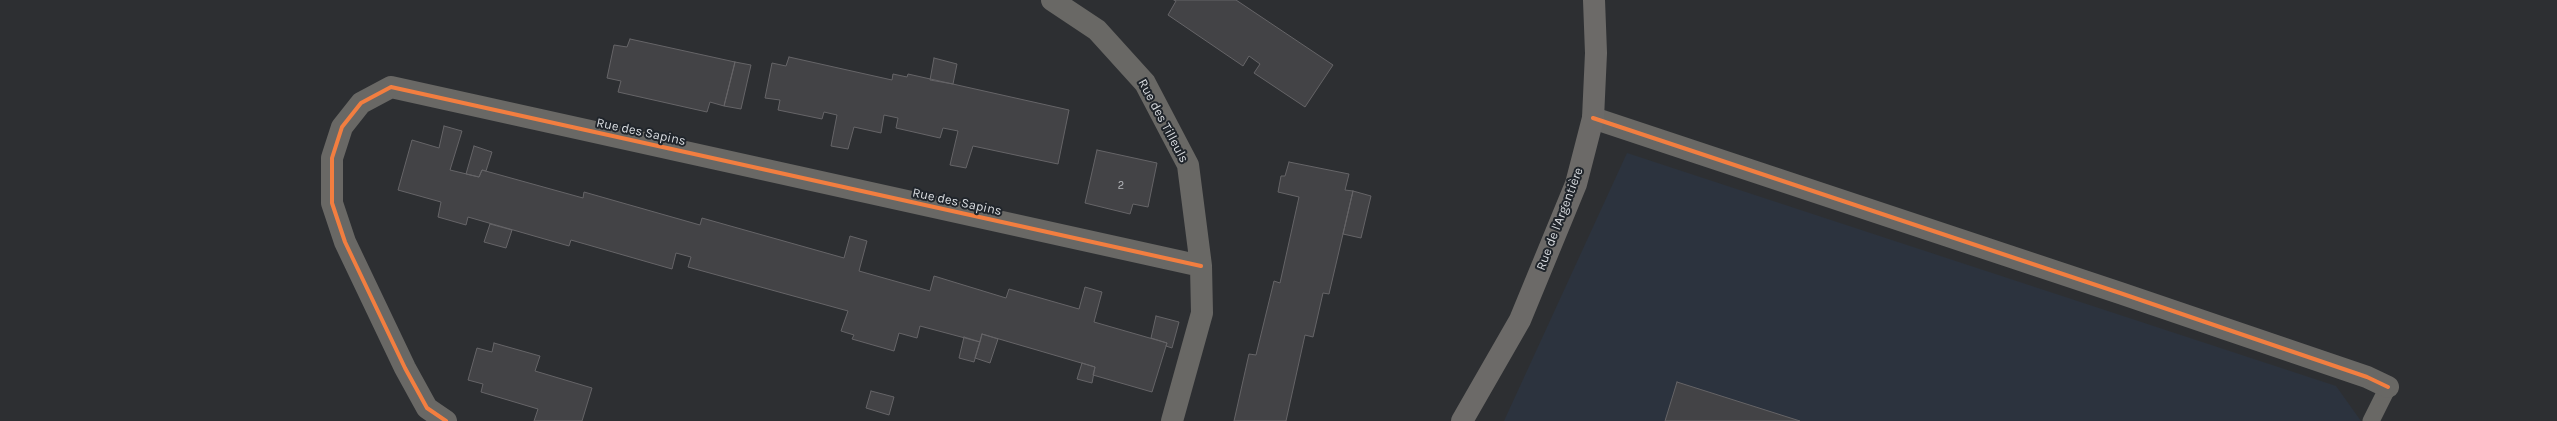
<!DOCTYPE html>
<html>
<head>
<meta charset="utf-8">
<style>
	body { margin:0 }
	canvas { display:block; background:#2d2f32 }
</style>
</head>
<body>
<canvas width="2557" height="421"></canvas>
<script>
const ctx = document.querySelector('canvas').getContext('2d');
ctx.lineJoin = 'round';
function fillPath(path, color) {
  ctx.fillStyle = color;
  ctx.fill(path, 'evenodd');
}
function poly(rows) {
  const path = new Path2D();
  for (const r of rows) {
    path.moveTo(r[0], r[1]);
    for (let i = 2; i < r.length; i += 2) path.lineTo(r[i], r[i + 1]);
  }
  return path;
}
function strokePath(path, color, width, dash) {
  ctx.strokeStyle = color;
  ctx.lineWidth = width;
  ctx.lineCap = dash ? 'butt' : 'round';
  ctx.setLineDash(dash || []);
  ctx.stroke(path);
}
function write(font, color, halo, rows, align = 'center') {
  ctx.font = font + ' Karla,sans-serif';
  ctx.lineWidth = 4;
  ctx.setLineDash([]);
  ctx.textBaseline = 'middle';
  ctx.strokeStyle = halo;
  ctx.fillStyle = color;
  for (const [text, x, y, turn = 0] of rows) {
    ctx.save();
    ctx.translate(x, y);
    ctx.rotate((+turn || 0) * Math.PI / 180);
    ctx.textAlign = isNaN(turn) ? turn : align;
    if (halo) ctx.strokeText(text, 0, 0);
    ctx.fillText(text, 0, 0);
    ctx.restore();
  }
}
fillPath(poly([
	[1627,153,2336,386,2361,421,1504,421]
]), '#2c333e');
const building = poly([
	[1174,0,1236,0,1333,65,1305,107,1254,73,1260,64,1249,56,1243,66,1168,15,1176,1,1174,0],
	[630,39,735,62,724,106,710,102,707,112,618,92,621,81,607,78,614,45,627,47,630,39],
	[789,57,892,80,893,74,907,77,908,74,1069,110,1058,164,973,146,966,168,950,165,958,131,943,128,940,138,896,128,898,118,884,115,881,133,854,127,848,149,831,146,837,115,824,112,822,119,778,110,780,100,765,98,772,63,786,66,789,57],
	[934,58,957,64,953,84,930,80,934,58],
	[735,62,751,65,741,109,724,106,735,62],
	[444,126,462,131,450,170,479,177,482,170,583,198,584,192,700,225,702,218,844,258,850,236,867,241,859,271,930,291,934,276,1006,298,1009,289,1079,309,1085,287,1102,292,1094,322,1167,343,1152,392,1093,375,1095,367,982,334,980,342,920,326,917,338,899,333,894,351,852,339,854,335,841,331,848,311,688,267,691,257,676,253,672,269,571,240,569,246,468,217,466,225,438,217,441,202,398,190,412,140,439,148,444,126],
	[474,146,492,152,486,171,482,170,479,177,466,174,474,146],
	[1097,150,1157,163,1148,207,1133,204,1130,214,1085,203,1097,150],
	[1289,162,1349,174,1345,190,1353,191,1329,294,1323,293,1313,337,1305,335,1286,421,1234,421,1249,354,1256,355,1274,281,1280,283,1299,197,1278,192,1281,176,1285,176,1289,162],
	[1353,191,1371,196,1361,238,1343,234,1353,191],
	[490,224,512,230,506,248,484,242,490,224],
	[1156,316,1179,322,1172,348,1166,346,1167,343,1151,338,1156,316],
	[982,334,998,339,990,363,975,358,982,334],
	[964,337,980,342,974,362,959,358,964,337],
	[494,343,540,356,535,371,592,388,582,421,534,421,538,409,481,392,483,384,468,380,477,348,492,352,494,343],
	[1082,363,1095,367,1092,383,1077,379,1082,363],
	[1677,382,1800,421,1665,421,1677,382],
	[871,391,894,397,889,415,866,408,871,391]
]);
fillPath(building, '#434346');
strokePath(building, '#656467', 1);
strokePath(poly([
	[2371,421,2388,387]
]), '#696865', 17);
strokePath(poly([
	[1052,0,1097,30,1145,83,1188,165,1201,266,1202,313,1172,421],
	[1593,118,2120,293,2367,377,2388,387],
	[446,421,427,408,405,368,345,242,332,203,332,158,342,127,361,103,391,87,1201,266]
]), '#696865', 22);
strokePath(poly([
	[1462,421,1520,320,1576,184,1593,118,1596,53,1594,0]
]), '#6c6a68', 22);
strokePath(poly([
	[1593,118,2120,293,2367,377,2388,387],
	[446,421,427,408,405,368,345,242,332,203,332,158,342,127,361,103,391,87,1201,266]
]), '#f27e40', 4);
write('11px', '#b4b6ba', null, [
	["2",1121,186]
]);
write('13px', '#d9dce0', '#20252b', [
	["Rue des Tilleuls",1163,121,62],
	["Rue des Sapins",641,132,12],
	["Rue des Sapins",957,202,12],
	["Rue de l'Argentière",1560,219,-69]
]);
</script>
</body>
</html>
